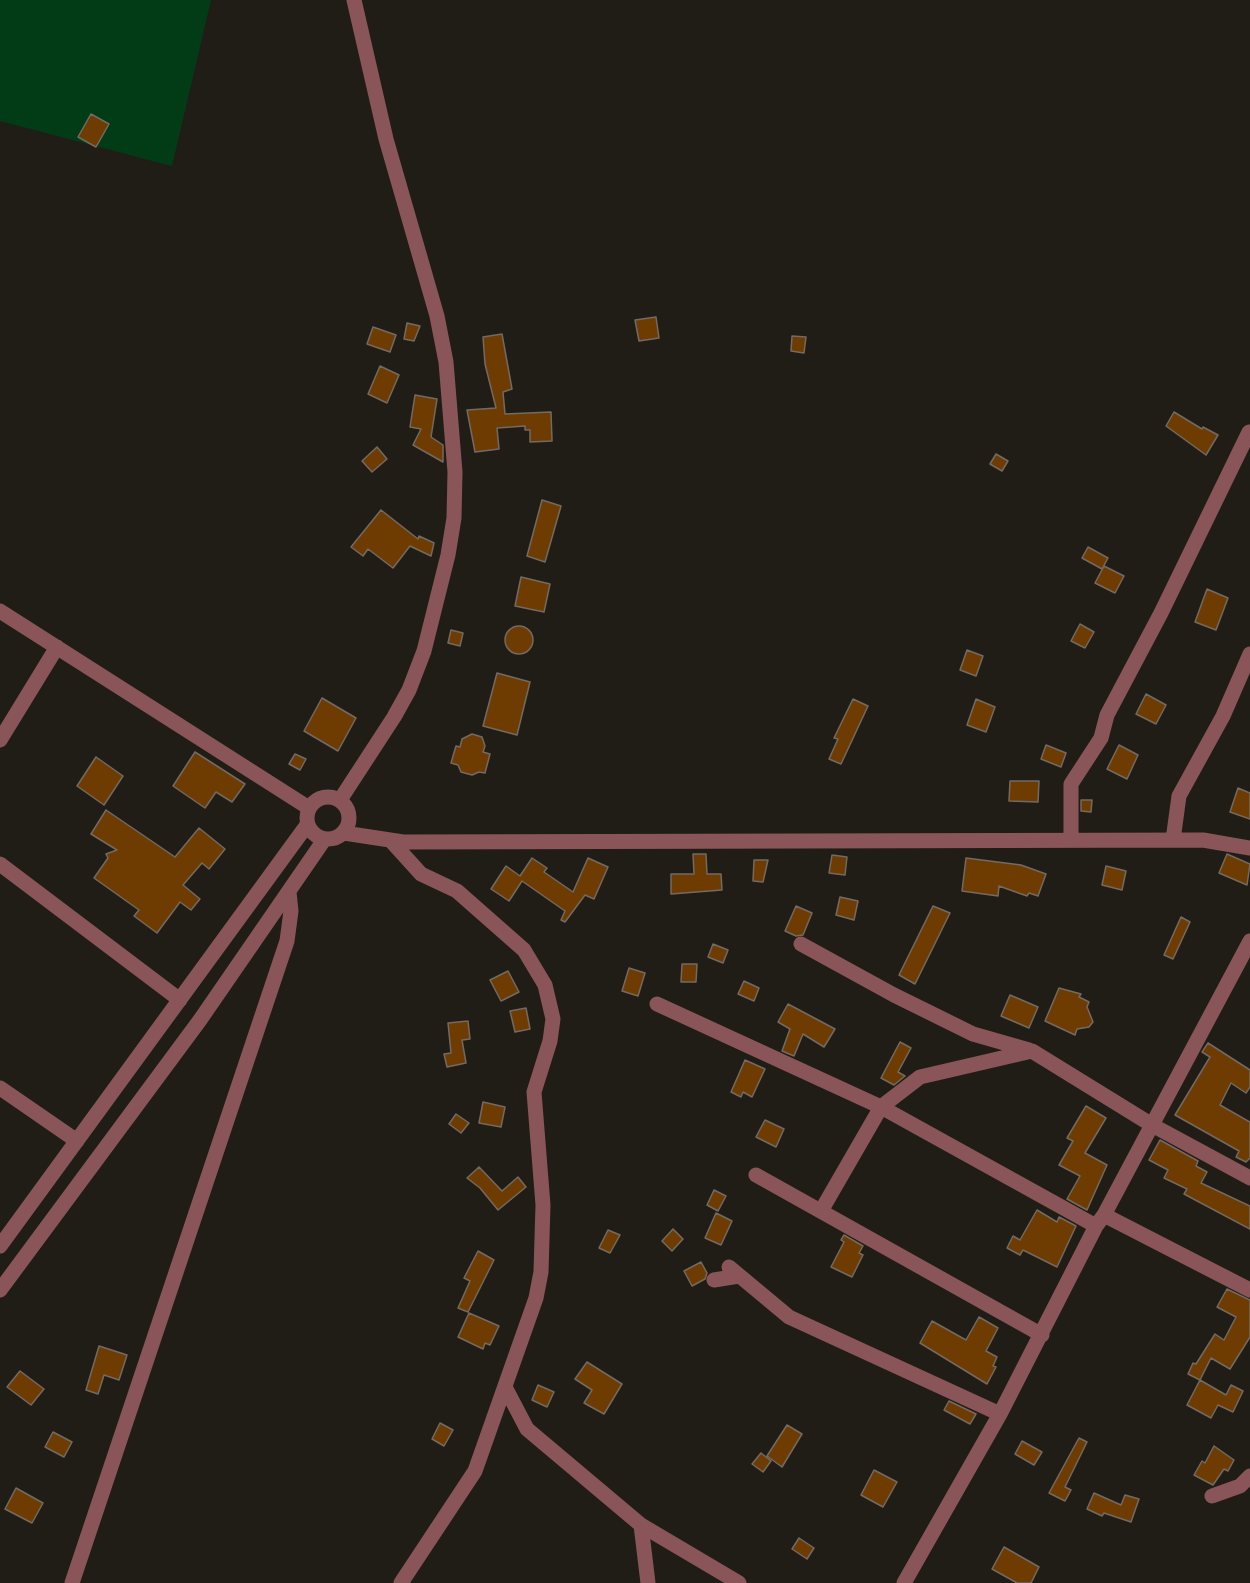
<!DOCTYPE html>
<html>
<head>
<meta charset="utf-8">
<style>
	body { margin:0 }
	canvas { display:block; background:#201d16 }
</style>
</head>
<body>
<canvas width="1250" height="1583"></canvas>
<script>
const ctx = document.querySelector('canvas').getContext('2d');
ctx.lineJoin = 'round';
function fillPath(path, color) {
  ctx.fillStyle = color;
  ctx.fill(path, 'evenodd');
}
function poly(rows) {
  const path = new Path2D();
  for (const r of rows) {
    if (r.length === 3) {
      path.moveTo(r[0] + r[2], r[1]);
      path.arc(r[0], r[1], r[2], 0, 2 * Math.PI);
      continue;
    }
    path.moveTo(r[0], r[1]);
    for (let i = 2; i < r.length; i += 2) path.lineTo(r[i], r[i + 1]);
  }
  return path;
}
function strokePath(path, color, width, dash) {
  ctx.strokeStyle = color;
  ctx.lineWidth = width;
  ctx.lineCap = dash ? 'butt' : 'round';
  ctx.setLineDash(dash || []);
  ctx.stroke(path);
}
fillPath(poly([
	[0,0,211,0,172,166,0,121]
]), '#023c17');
const building = poly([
	[91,114,109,124,96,147,78,137,91,114],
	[656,317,659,338,639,341,635,320,656,317],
	[407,323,420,326,414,341,404,339,407,323],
	[373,327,396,335,390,352,367,344,373,327],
	[502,334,512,389,503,392,505,414,551,412,552,441,530,442,530,430,525,430,525,426,497,428,499,449,475,452,467,410,496,408,485,364,483,337,502,334],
	[792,336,806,337,804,353,791,351,792,336],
	[380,366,399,375,387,403,368,394,380,366],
	[415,395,437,399,431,437,443,445,443,462,413,445,421,429,410,427,415,395],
	[1174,412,1202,429,1203,427,1218,435,1206,455,1166,426,1174,412],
	[377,447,387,459,372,472,362,461,377,447],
	[996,454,1008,461,1002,471,990,464,996,454],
	[542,500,561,506,545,562,527,556,542,500],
	[381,510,418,539,419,536,434,543,431,556,410,546,393,568,368,549,363,556,351,547,381,510],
	[1088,547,1108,558,1102,569,1082,558,1088,547],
	[1104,566,1124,576,1115,593,1095,583,1104,566],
	[521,577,550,584,544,612,515,606,521,577],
	[1207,589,1228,598,1216,630,1195,622,1207,589],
	[1080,624,1094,632,1085,648,1071,641,1080,624],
	[519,640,14],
	[451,630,463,633,460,646,448,643,451,630],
	[967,650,983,656,976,676,960,670,967,650],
	[497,673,530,682,517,735,483,726,497,673],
	[1146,694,1166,705,1156,724,1136,714,1146,694],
	[322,698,356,718,338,751,304,731,322,698],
	[853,699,868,706,841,764,829,759,838,739,834,738,853,699],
	[976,699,995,707,986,732,967,725,976,699],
	[472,734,482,737,485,746,483,752,490,754,485,773,479,772,472,775,461,772,458,765,451,763,456,746,460,747,462,739,472,734],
	[1046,745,1066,753,1061,767,1041,759,1046,745],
	[1119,745,1138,755,1127,779,1107,769,1119,745],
	[195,752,245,784,232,802,216,792,205,808,173,786,195,752],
	[295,754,306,759,300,770,289,764,295,754],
	[96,757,123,776,104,805,77,786,96,757],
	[1010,781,1039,781,1038,802,1009,801,1010,781],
	[1238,788,1250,793,1250,819,1230,812,1238,788],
	[1081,800,1092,800,1091,812,1081,811,1081,800],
	[106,810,175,857,199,828,225,849,209,869,202,863,183,885,200,899,191,910,180,902,157,933,134,916,139,910,94,878,108,858,106,854,117,850,91,834,106,810],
	[693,854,706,854,707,874,721,874,722,890,671,894,671,874,694,874,693,854],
	[1227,854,1250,864,1247,885,1219,873,1227,854],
	[832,855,847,857,845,875,829,873,832,855],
	[532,858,547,868,544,872,573,892,588,858,608,867,594,899,585,895,565,922,561,920,565,911,522,881,509,901,491,889,506,866,520,876,532,858],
	[966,858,1021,865,1046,874,1038,896,1029,893,1027,896,999,886,998,896,962,891,966,858],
	[754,860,768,860,763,882,753,881,754,860],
	[1106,866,1126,871,1122,890,1102,885,1106,866],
	[840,897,858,901,854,920,836,915,840,897],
	[796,906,812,913,803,935,796,936,785,931,796,906],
	[933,906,950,913,915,984,899,975,933,906],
	[1181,917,1190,922,1173,959,1164,955,1181,917],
	[713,944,728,950,723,963,708,957,713,944],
	[682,964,697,964,696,982,681,982,682,964],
	[629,968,645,973,638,996,622,991,629,968],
	[508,971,519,992,501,1001,490,980,508,971],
	[744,981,759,988,754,1001,738,994,744,981],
	[1059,988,1081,994,1079,997,1089,1002,1087,1007,1093,1022,1089,1027,1077,1029,1075,1035,1045,1021,1059,988],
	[1010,995,1038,1007,1029,1028,1001,1016,1010,995],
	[788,1004,835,1029,824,1047,803,1034,794,1056,782,1051,790,1029,778,1022,788,1004],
	[526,1008,530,1029,515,1032,510,1011,526,1008],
	[468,1021,470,1039,462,1040,466,1063,447,1067,444,1054,451,1053,448,1023,468,1021],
	[900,1042,911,1048,898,1072,905,1076,894,1085,881,1078,900,1042],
	[1208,1043,1250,1070,1250,1087,1246,1093,1231,1083,1220,1105,1250,1122,1250,1158,1246,1162,1236,1157,1239,1151,1175,1115,1210,1057,1202,1052,1208,1043],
	[745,1060,765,1069,752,1097,743,1092,741,1097,731,1092,745,1060],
	[483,1102,505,1107,501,1127,479,1123,483,1102],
	[1086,1106,1106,1118,1085,1153,1107,1165,1087,1210,1067,1199,1080,1176,1059,1165,1073,1141,1067,1138,1086,1106],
	[456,1114,469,1123,461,1133,449,1124,456,1114],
	[765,1120,784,1129,776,1147,756,1137,765,1120],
	[1160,1140,1198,1161,1196,1166,1207,1172,1201,1183,1250,1206,1250,1229,1184,1194,1187,1189,1164,1178,1168,1170,1149,1160,1160,1140],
	[479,1167,502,1191,518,1177,526,1187,498,1210,480,1188,467,1178,479,1167],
	[714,1190,726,1196,718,1211,707,1205,714,1190],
	[1037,1210,1057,1222,1059,1217,1076,1226,1057,1267,1023,1250,1020,1255,1007,1248,1013,1236,1020,1240,1037,1210],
	[716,1213,732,1221,721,1245,705,1238,716,1213],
	[673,1229,683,1239,672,1251,662,1241,673,1229],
	[608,1230,620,1235,610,1253,599,1248,608,1230],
	[844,1235,863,1246,859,1253,863,1255,852,1277,831,1267,844,1242,841,1240,844,1235],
	[478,1251,494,1260,468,1312,458,1308,470,1281,464,1278,478,1251],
	[701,1262,707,1273,705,1279,692,1286,684,1271,701,1262],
	[1227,1289,1250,1300,1250,1337,1230,1369,1211,1358,1200,1380,1188,1374,1193,1363,1196,1364,1215,1334,1224,1340,1236,1317,1217,1307,1227,1289],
	[469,1313,499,1326,490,1345,485,1343,483,1349,458,1337,469,1313],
	[979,1317,998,1328,986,1351,997,1357,993,1366,996,1367,987,1384,920,1343,932,1321,966,1340,979,1317],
	[99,1346,127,1355,119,1380,104,1375,98,1394,86,1390,99,1346],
	[587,1362,622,1384,604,1414,584,1403,592,1390,575,1379,587,1362],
	[20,1371,44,1389,31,1405,7,1387,20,1371],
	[1200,1380,1226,1395,1231,1385,1243,1391,1233,1412,1218,1405,1211,1418,1187,1405,1200,1380],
	[538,1385,554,1392,547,1407,532,1400,538,1385],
	[949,1401,976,1414,970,1424,944,1410,949,1401],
	[440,1423,453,1430,444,1446,432,1439,440,1423],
	[787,1425,802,1434,782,1467,767,1456,787,1425],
	[53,1432,72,1442,64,1457,45,1447,53,1432],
	[1079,1438,1087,1442,1065,1487,1071,1490,1065,1501,1049,1493,1079,1438],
	[1022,1441,1042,1452,1034,1465,1015,1454,1022,1441],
	[1214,1446,1234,1460,1228,1471,1224,1469,1213,1485,1194,1475,1202,1461,1205,1463,1214,1446],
	[761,1453,771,1461,763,1472,752,1464,761,1453],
	[874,1470,897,1482,883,1507,861,1495,874,1470],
	[16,1488,43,1503,32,1523,5,1509,16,1488],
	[1094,1493,1121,1505,1125,1495,1139,1499,1131,1522,1104,1513,1102,1516,1087,1509,1094,1493],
	[799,1538,814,1548,807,1559,792,1549,799,1538],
	[1004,1547,1039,1567,1031,1583,1017,1583,992,1569,1004,1547]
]);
fillPath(building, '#6e3c00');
strokePath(building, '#726a63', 1.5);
strokePath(poly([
	[0,611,309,808],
	[0,740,57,647],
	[328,818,21],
	[340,800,394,717,409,690,424,651,448,555,454,518,455,472,446,362,437,316,386,139,354,0],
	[344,833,403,842,1203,840,1250,848],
	[1071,840,1071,784,1101,738,1107,715,1161,613,1249,432],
	[1173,840,1179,796,1223,716,1250,654],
	[392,842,421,874,457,891,524,950,545,985,553,1019,550,1041,534,1092,543,1205,541,1272,536,1298,475,1471,401,1583],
	[0,864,180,1000],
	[801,944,894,995,973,1034,1029,1050],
	[657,1004,881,1107,1096,1226],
	[0,1088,77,1141],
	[756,1175,1042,1335],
	[821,1211,881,1107,920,1077,1032,1051,1152,1125,1250,1178],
	[1104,1215,1250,1290],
	[0,1246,307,825],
	[729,1267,789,1317,1000,1414],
	[714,1280,739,1276],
	[0,1290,200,1020,324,840],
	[505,1387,527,1429,641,1525,739,1583],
	[1212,1496,1240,1486,1250,1476],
	[641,1525,648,1583],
	[72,1583,287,941,291,911,289,892],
	[904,1583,1000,1414,1096,1226,1104,1215,1250,941]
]), '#8a5558', 15);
</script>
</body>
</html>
